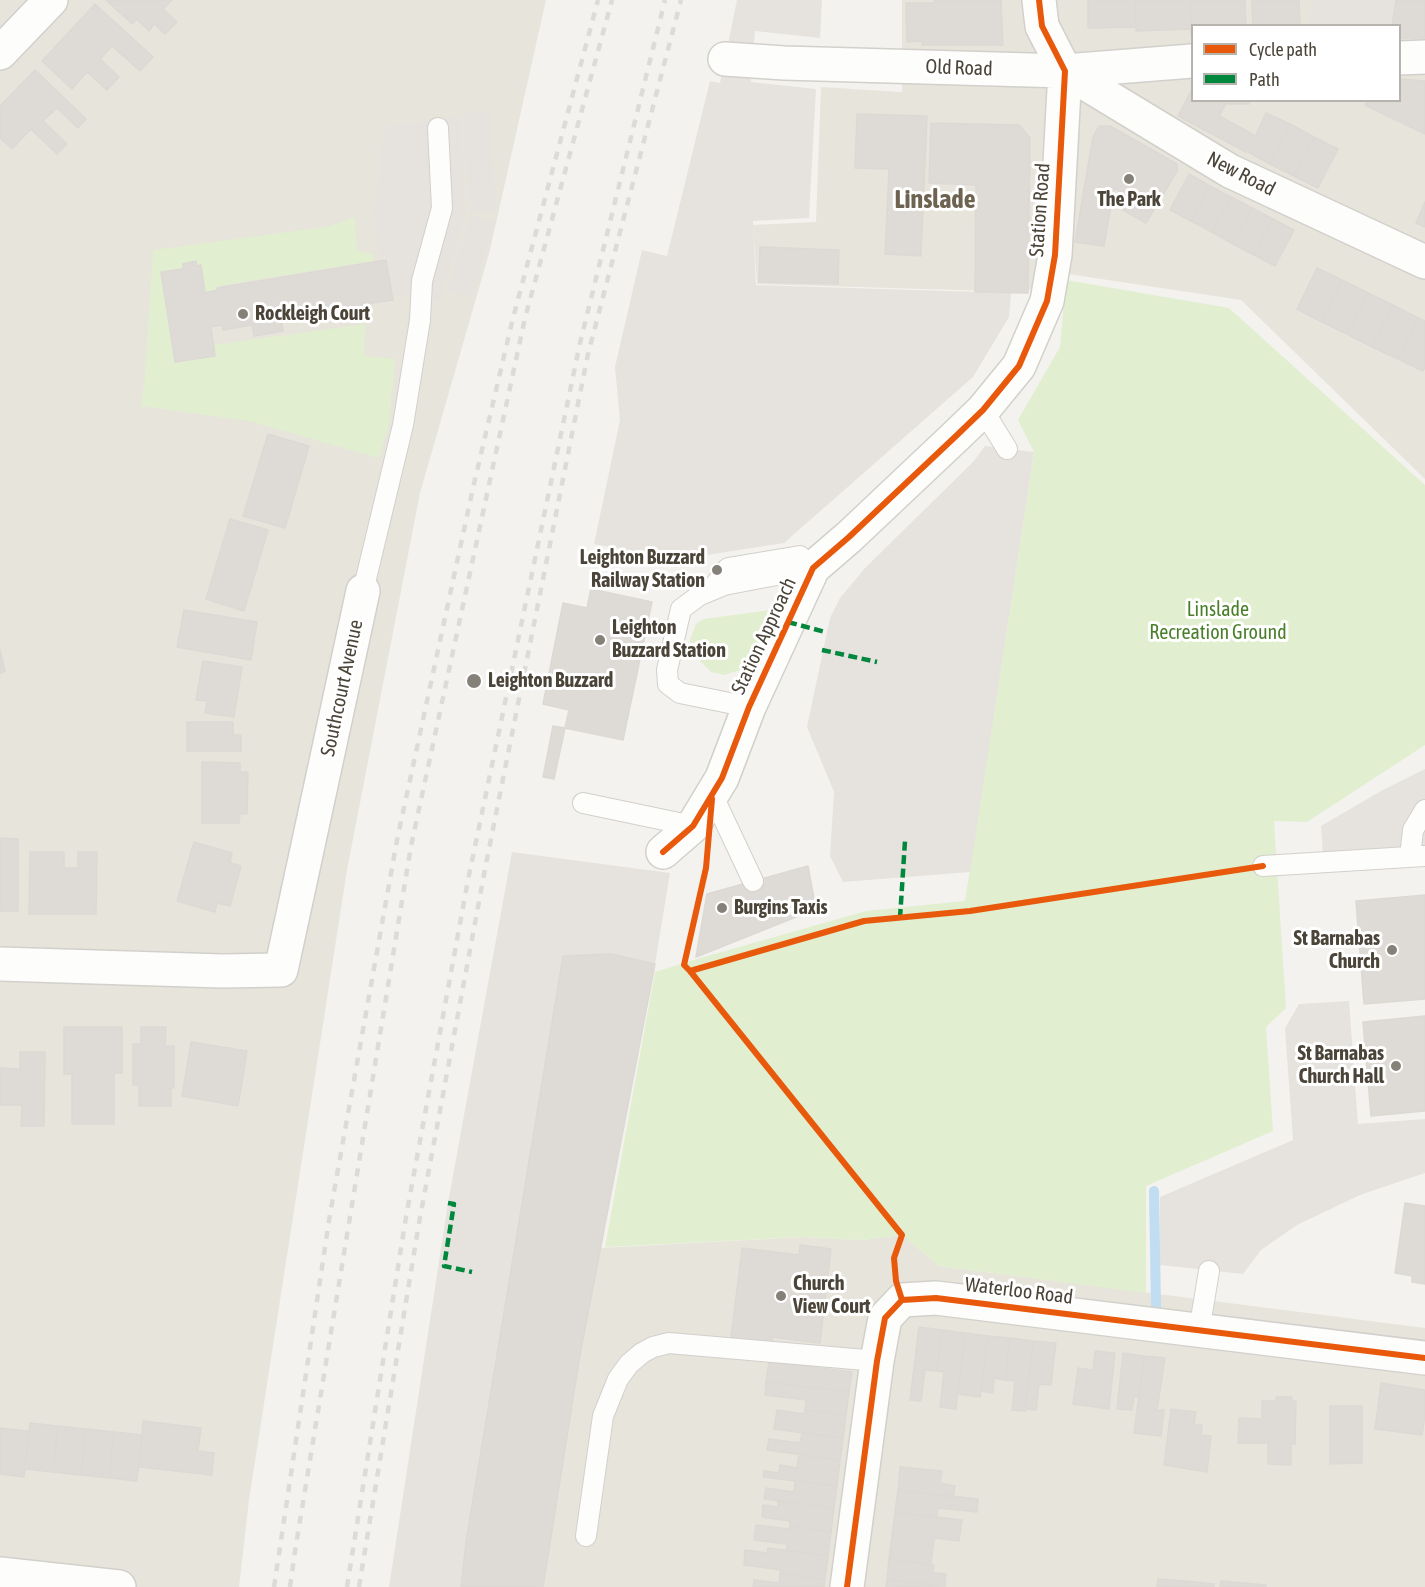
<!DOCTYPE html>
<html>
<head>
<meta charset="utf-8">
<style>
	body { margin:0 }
	#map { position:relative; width:1425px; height:1587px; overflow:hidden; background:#f4f2ee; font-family:"Asap Condensed",sans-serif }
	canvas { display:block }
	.legend { position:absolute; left:1191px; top:24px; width:210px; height:78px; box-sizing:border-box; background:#fff; border:2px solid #b7b4b0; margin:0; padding:8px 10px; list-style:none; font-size:18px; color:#4b4439 }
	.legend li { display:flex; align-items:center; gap:12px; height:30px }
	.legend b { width:30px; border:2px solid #b7b4b0 }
</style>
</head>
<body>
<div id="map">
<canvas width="1425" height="1587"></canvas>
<ul class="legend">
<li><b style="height:8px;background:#e8590c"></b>Cycle path</li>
<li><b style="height:8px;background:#00873e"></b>Path</li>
</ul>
</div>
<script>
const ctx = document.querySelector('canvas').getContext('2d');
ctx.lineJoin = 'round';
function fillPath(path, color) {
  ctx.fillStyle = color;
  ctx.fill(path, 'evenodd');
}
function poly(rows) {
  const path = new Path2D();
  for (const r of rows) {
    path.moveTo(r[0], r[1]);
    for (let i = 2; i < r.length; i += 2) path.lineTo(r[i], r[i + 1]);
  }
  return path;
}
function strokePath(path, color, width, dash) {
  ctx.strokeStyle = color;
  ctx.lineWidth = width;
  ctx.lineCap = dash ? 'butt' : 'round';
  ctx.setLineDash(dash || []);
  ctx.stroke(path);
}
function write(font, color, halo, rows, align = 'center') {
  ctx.font = font + ' "Asap Condensed",sans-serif';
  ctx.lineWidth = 6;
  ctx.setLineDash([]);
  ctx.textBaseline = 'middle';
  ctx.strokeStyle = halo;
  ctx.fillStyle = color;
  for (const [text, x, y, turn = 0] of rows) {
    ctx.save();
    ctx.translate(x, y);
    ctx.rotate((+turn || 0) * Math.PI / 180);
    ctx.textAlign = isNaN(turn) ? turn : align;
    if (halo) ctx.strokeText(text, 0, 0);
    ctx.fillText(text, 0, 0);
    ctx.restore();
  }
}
fillPath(poly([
	[0,0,546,0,490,250,420,493,347,870,249,1500,239,1587,0,1587],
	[902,0,1425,0,1425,479,1241,300,1068,274,1024,292,757,284,753,225,816,222,821,87,902,92],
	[1192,26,1400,26,1400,100,1192,100],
	[902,1235,939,1266,1425,1328,1425,1587,543,1587,580,1355,600,1248,803,1237,862,1240]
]), '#e7e4dc');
fillPath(poly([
	[490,111,496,211,469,213,463,113],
	[470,215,495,222,472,298,447,290]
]), '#e6e2de');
fillPath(poly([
	[355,217,357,251,373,254,373,261,218,286,217,290,205,292,201,266,197,266,197,262,183,264,183,268,160,272,175,362,215,356,214,345,365,324,364,356,395,359,389,424,379,458,249,421,141,406,145,376,153,250,326,227],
	[1066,280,1229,308,1425,485,1425,745,1307,822,1274,821,1286,1008,1266,1027,1273,1131,1146,1186,1146,1293,939,1266,902,1235,862,1240,803,1237,605,1247,655,972,697,959,866,911,965,901,1034,452,1018,420,1060,347],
	[770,610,772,612,754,656,743,669,724,675,711,672,692,653,690,640,696,624,704,619]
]), '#e1eecf');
fillPath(poly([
	[737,0,822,0,820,38,755,31,751,82,816,89,809,218,753,221,756,285,1011,293,1009,317,973,377,784,543,675,560,594,544,620,420,615,367,642,250,667,256,710,81,720,83],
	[1314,0,1396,0,1392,25,1307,26],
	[461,117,466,215,439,302,421,297,393,295,387,257,378,256,374,214,385,126],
	[985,446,1034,452,970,872,843,882,830,856,834,792,807,727,830,618,840,598,865,568,973,462],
	[1425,769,1425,849,1323,855,1321,826,1381,791],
	[512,852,670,873,655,964,461,1587,389,1587,448,1203],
	[1349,1001,1358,1124,1425,1119,1425,1173,1360,1195,1297,1225,1261,1250,1243,1274,1160,1265,1160,1197,1293,1140,1285,1028,1299,1004]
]), '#e6e3df');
strokePath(poly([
	[1154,1191,1156,1306]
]), '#c0ddf1', 10);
const building = poly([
	[106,0,172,0,163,9,177,22,165,34,154,24,149,31,137,19,132,24,106,0],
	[934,0,1001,0,1003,45,922,45,922,41,907,42,906,3,934,3,934,0],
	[1088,0,1135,0,1136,27,1088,28,1088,0],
	[1135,0,1190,0,1191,29,1136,31,1135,0],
	[1190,0,1245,0,1246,26,1192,26,1192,34,1191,34,1190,0],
	[1252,0,1299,0,1300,26,1253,26,1252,0],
	[1396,0,1425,0,1425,38,1400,38,1400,26,1392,26,1396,0],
	[95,4,153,57,140,71,112,46,100,59,119,77,107,90,87,72,72,89,42,61,95,4],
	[35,70,86,119,78,128,57,108,43,121,67,144,57,154,31,129,12,149,0,138,0,106,35,70],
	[1400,79,1425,81,1425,134,1365,105,1368,100,1400,100,1400,79],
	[1192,89,1192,100,1249,100,1249,104,1226,104,1219,116,1254,135,1246,152,1178,116,1192,89],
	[1266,113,1290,124,1270,164,1248,152,1266,113],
	[857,114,927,116,921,256,885,254,889,169,855,168,857,114],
	[931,123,1019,125,1030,138,1028,293,975,292,976,185,929,183,931,123],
	[1290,124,1314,137,1294,176,1270,164,1290,124],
	[1099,126,1110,126,1177,164,1177,171,1146,223,1123,210,1131,198,1114,188,1104,246,1075,242,1093,137,1099,126],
	[1314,137,1338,149,1318,188,1294,176,1314,137],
	[1189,174,1210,186,1191,221,1170,210,1189,174],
	[1210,186,1231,197,1212,232,1191,221,1210,186],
	[1231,197,1252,208,1233,244,1212,232,1231,197],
	[1425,202,1425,227,1416,223,1425,202],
	[1252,208,1273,219,1254,255,1233,244,1252,208],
	[1273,219,1294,230,1275,266,1254,255,1273,219],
	[760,247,839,250,838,284,759,282,760,247],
	[386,260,393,300,366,304,368,317,337,322,335,311,281,320,283,331,254,336,252,325,223,330,222,325,211,327,215,356,175,362,161,272,183,269,183,264,196,261,197,266,201,265,205,293,218,290,217,288,386,260],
	[1317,268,1342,280,1322,322,1297,309,1317,268],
	[1342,280,1368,293,1347,334,1322,322,1342,280],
	[1368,293,1393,305,1372,347,1347,334,1368,293],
	[1393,305,1418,318,1398,359,1372,347,1393,305],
	[1418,318,1425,321,1425,367,1423,371,1398,359,1418,318],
	[268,434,309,446,285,528,243,516,268,434],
	[230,519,268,530,244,611,206,599,230,519],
	[591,589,652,602,623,740,565,728,569,710,543,704,563,603,587,608,591,589],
	[184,610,257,622,251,660,177,647,184,610],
	[0,650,5,671,0,673,0,650],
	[203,661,242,667,234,717,205,713,207,701,196,700,203,661],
	[187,722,233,722,233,735,241,735,241,751,187,751,187,722],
	[553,726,565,728,554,779,543,777,553,726],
	[202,762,240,763,240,772,248,772,247,814,240,814,239,823,202,823,202,762],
	[0,838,18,839,18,911,0,911,0,838],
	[194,842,232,853,230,863,241,866,230,906,217,903,215,912,177,901,194,842],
	[30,852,64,852,64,868,78,868,78,852,97,852,96,914,29,914,30,852],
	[808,866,816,909,696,957,707,894,808,866],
	[1425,895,1425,999,1364,1004,1356,901,1425,895],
	[611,954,655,964,580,1355,543,1587,461,1587,466,1542,563,956,611,954],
	[1425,1016,1425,1111,1371,1116,1363,1022,1425,1016],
	[64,1027,122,1027,122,1073,114,1073,114,1124,72,1124,72,1074,64,1074,64,1027],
	[141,1027,166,1027,165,1046,174,1046,174,1088,171,1088,171,1106,139,1106,139,1085,133,1085,133,1044,141,1044,141,1027],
	[191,1042,247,1051,238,1106,182,1096,191,1042],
	[20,1052,45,1052,44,1126,21,1126,22,1105,0,1105,0,1068,20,1069,20,1052],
	[1405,1203,1425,1206,1425,1284,1412,1282,1412,1276,1395,1273,1405,1203],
	[800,1245,831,1249,820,1343,772,1337,772,1343,731,1338,742,1248,799,1255,800,1245],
	[919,1327,942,1330,937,1371,925,1370,921,1401,910,1400,919,1327],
	[942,1330,965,1333,956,1409,940,1407,944,1372,937,1371,942,1330],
	[965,1333,988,1336,980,1397,958,1394,965,1333],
	[988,1336,1010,1338,1005,1380,994,1378,993,1393,981,1391,988,1336],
	[1010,1338,1033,1341,1025,1411,1012,1410,1015,1381,1005,1380,1010,1338],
	[1033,1341,1056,1343,1051,1385,1039,1384,1036,1410,1025,1409,1033,1341],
	[1095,1351,1115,1353,1109,1409,1073,1404,1078,1368,1093,1370,1095,1351],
	[1123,1353,1144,1356,1139,1397,1134,1397,1132,1410,1117,1409,1123,1353],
	[1144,1356,1165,1358,1157,1410,1164,1410,1161,1436,1134,1433,1144,1356],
	[769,1362,852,1372,849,1392,766,1382,769,1362],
	[766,1382,849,1392,846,1415,805,1410,806,1400,765,1395,766,1382],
	[1381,1383,1425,1390,1425,1414,1422,1435,1375,1429,1381,1383],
	[1276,1397,1292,1397,1292,1401,1296,1401,1295,1444,1291,1444,1291,1465,1268,1464,1268,1443,1238,1443,1239,1418,1262,1419,1262,1401,1276,1401,1276,1397],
	[1330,1406,1362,1406,1362,1463,1330,1464,1330,1406],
	[1171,1409,1196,1412,1194,1424,1202,1425,1201,1435,1211,1436,1207,1472,1164,1465,1171,1409],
	[777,1410,804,1414,805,1410,846,1415,843,1438,774,1429,777,1410],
	[143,1421,201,1428,198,1451,214,1453,212,1475,139,1467,143,1421],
	[30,1423,58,1426,53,1472,25,1469,30,1423],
	[58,1426,86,1429,81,1475,53,1472,58,1426],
	[0,1428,29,1431,24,1477,0,1474,0,1428],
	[86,1429,114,1432,109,1478,81,1475,86,1429],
	[114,1432,142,1435,137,1481,109,1478,114,1432],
	[802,1433,843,1438,840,1460,767,1450,769,1439,800,1443,802,1433],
	[799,1454,840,1460,837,1486,763,1477,764,1471,779,1473,780,1465,797,1468,799,1454],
	[900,1467,942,1471,940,1483,955,1486,953,1497,898,1490,900,1467],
	[795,1481,837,1486,834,1508,764,1499,766,1488,794,1492,795,1481],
	[898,1490,978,1499,977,1512,938,1508,937,1517,895,1512,898,1490],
	[778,1501,834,1508,831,1532,790,1526,790,1521,762,1517,763,1505,778,1507,778,1501],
	[895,1512,962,1520,959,1541,934,1538,931,1564,889,1559,895,1512],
	[756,1525,789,1529,790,1526,831,1532,828,1556,786,1550,787,1544,754,1540,756,1525],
	[768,1548,828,1556,825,1579,780,1574,781,1570,744,1565,745,1550,767,1553,768,1548],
	[889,1559,934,1565,933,1573,946,1574,945,1586,887,1580,889,1559],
	[780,1574,825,1579,824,1587,753,1587,754,1580,779,1583,780,1574],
	[1158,1579,1186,1581,1185,1587,1157,1587,1158,1579],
	[887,1580,945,1586,886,1587,887,1580],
	[1186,1581,1214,1584,1214,1587,1185,1587,1186,1581],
	[1221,1581,1266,1585,1266,1587,1220,1587,1221,1581]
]);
fillPath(building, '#dedbd6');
strokePath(building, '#dcd9d4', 1.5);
const service = poly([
	[983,410,1007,449],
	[711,590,728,568,800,556,813,568],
	[363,591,403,425,420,320,422,281,442,208,438,128],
	[749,707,680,693,668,684,667,670,681,609,700,595,724,585,813,568],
	[712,794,753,881],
	[583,803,693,826],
	[1410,857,1413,830,1425,810],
	[1263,866,1425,856],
	[1199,1331,1209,1271],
	[586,1536,603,1416,618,1379,629,1364,642,1353,653,1347,669,1343,877,1361]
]);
const minor = poly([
	[1400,58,1425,57],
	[725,59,784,63,1065,71,1192,61],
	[1065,71,1230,171,1425,262],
	[663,852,693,826,722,778,749,707,813,568,849,537,956,436,983,410,1019,366,1047,301,1055,255,1065,71,1042,26,1039,0],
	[0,964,222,971,281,970,363,591],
	[0,1574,119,1587],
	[847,1587,877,1361,885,1318,902,1300,936,1298,1425,1358]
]);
const tertiary = poly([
	[0,53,51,0]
]);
strokePath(service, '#d2d0cb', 22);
strokePath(minor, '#d2d0cb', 36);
strokePath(tertiary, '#d2d0cb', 36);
strokePath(service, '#fdfdfc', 20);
strokePath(minor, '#fdfdfc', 33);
strokePath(tertiary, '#fdfdfc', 33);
strokePath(poly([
	[274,1587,330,1214,397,840,473,488,513,318,598,0],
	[290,1587,295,1551,411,846,525,318,612,0],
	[347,1587,406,1217,468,880,580,343,665,0],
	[359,1587,419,1223,486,864,588,354,681,0]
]), '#dbdbda', 4.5, [8, 8]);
strokePath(poly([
	[788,622,825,632],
	[822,650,877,662],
	[900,918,905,841],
	[448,1203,454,1204,444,1266,472,1272]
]), '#00873e', 4.5, [9, 4.5]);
strokePath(poly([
	[712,799,706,868,684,965,690,971,864,921,970,911,1263,866],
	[663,852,693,826,722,778,749,707,813,568,849,537,956,436,983,410,1019,366,1047,301,1055,255,1065,71,1042,26,1039,0],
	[690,971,902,1235,894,1258,896,1281,902,1300],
	[847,1587,877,1361,885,1318,902,1300,936,1298,1425,1358]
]), '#e8590c', 6);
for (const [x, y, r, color] of [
	[1129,179,6,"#868178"],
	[243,314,6,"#868178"],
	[717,570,6,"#868178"],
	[600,640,6,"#868178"],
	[474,681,8,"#868178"],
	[722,908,6,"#868178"],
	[1392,950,6,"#868178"],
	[1396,1066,6,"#868178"],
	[781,1296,6,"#868178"]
]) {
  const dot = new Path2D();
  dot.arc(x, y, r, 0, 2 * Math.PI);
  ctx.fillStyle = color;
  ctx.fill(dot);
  strokePath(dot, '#fff', 2);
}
write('20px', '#4b4439', '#fff', [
	["Old Road",959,68,2],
	["New Road",1241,174,27],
	["Station Road",1040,210,-86],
	["Station Approach",764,636,-65],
	["Southcourt Avenue",342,688,-78],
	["Waterloo Road",1019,1291,7]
]);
write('bold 20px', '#4b4439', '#fff', [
	["The Park",1129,200,"center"],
	["Rockleigh Court",255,314],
	["Leighton Buzzard",705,558,"right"],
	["Railway Station",705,581,"right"],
	["Leighton",612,628],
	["Buzzard Station",612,651],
	["Leighton Buzzard",488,681],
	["Burgins Taxis",734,908],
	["St Barnabas",1380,939,"right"],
	["Church",1380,962,"right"],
	["St Barnabas",1384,1054,"right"],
	["Church Hall",1384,1077,"right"],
	["Church",793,1284],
	["View Court",793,1307]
], 'left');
write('20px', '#4a7f2a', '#fff', [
	["Linslade",1218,610],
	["Recreation Ground",1218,633]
]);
write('bold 26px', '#6e6250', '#fff', [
	["Linslade",935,200]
]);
</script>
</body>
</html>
